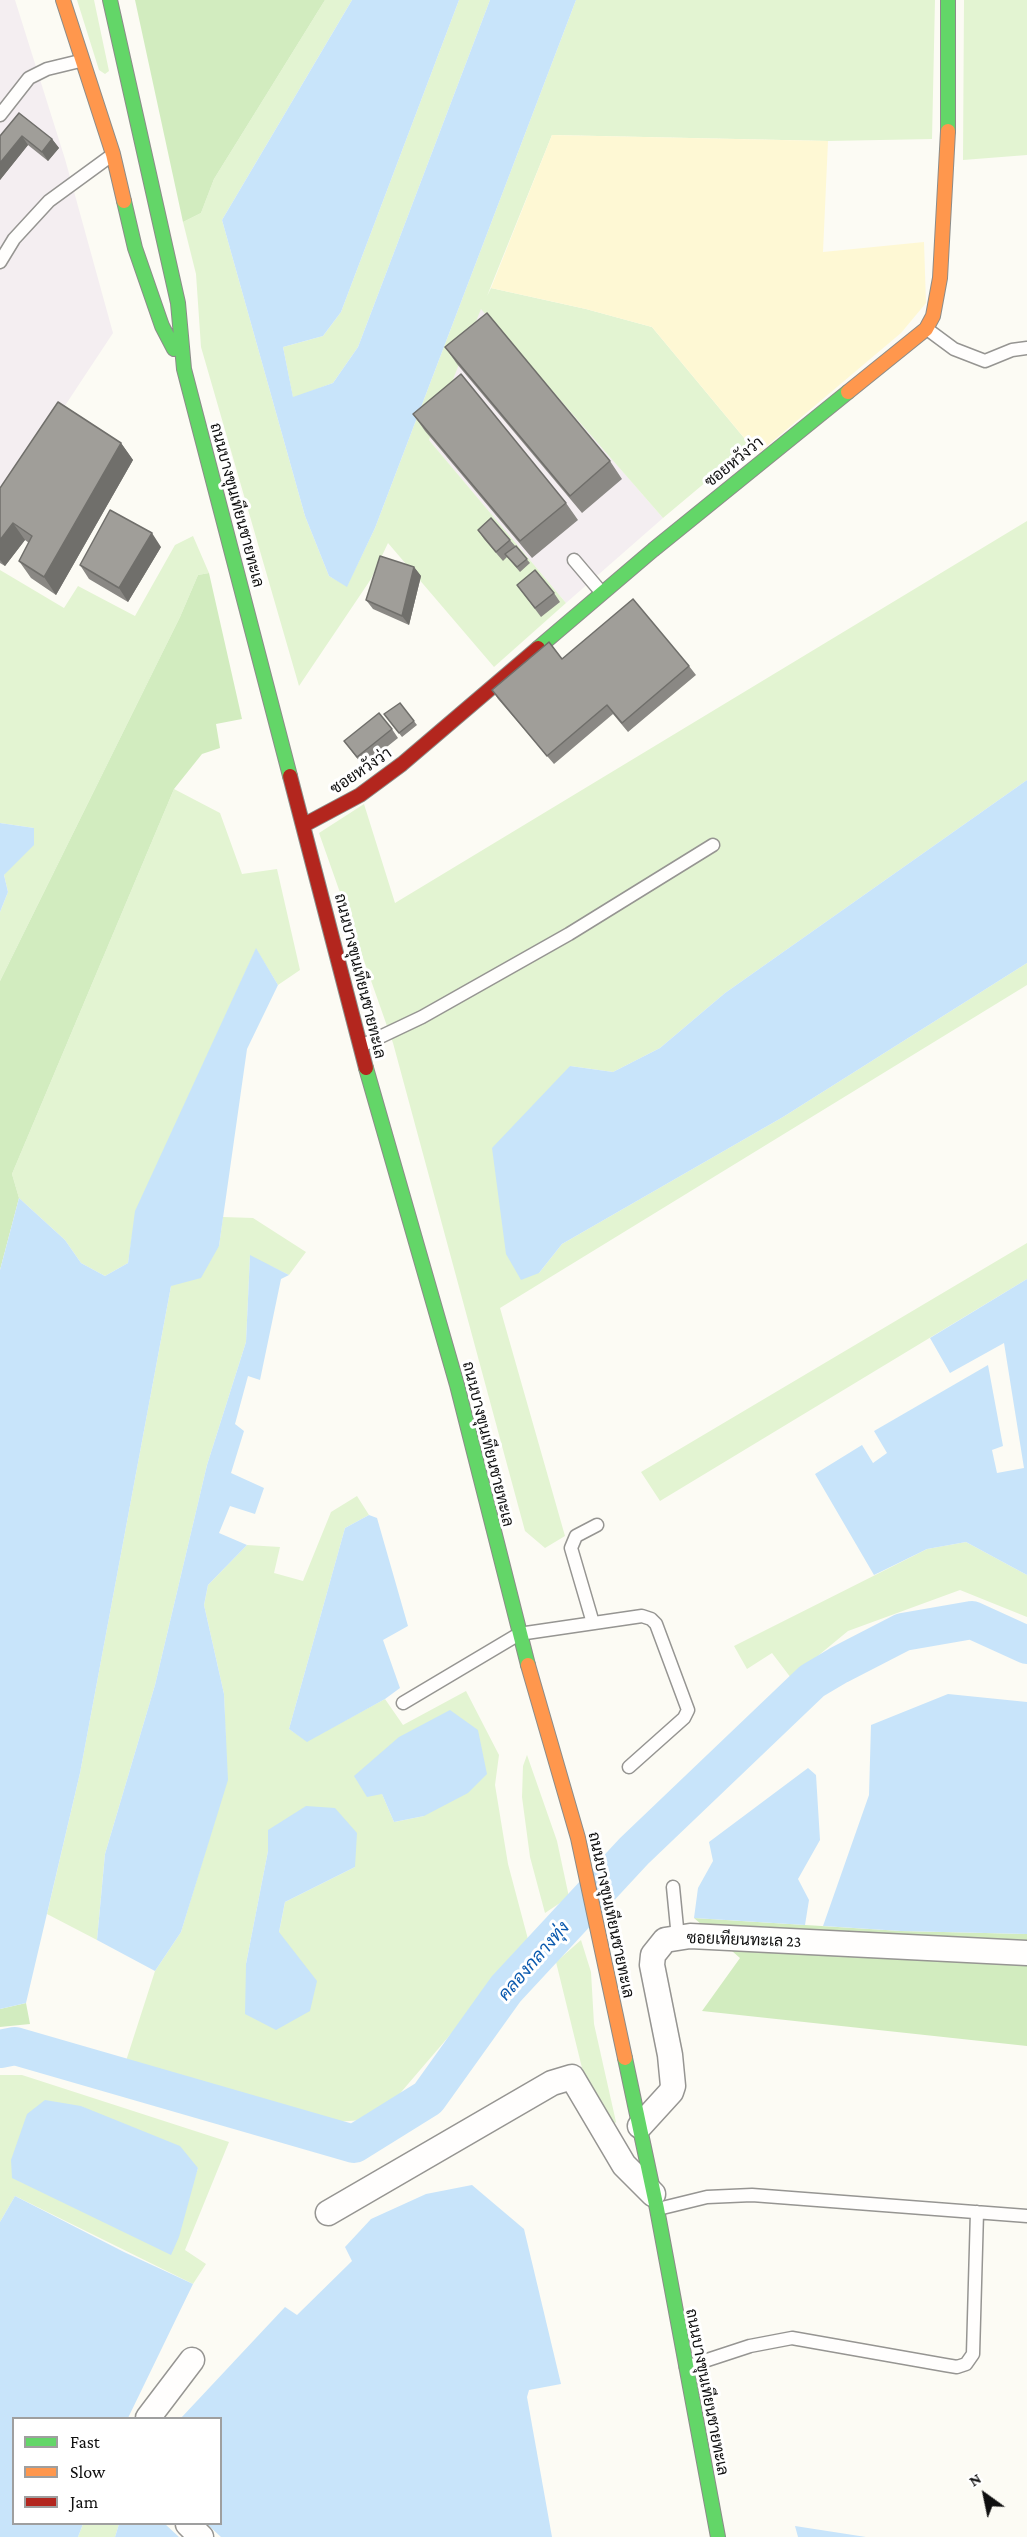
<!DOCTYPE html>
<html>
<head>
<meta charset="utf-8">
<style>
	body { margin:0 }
	#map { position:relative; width:1027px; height:2537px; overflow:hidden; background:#fcfbf4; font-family:"Crimson Pro",serif }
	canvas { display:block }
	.legend { position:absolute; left:12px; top:2417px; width:210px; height:108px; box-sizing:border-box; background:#fff; border:2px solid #9f9f9f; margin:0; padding:8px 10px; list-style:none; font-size:18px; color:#0f0f0f }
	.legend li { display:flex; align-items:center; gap:12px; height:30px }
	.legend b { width:30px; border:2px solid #9f9f9f }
	.north { position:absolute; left:955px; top:2465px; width:60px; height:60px; -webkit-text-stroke:4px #fff; paint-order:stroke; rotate:327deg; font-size:16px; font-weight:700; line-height:24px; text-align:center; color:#0f0f0f }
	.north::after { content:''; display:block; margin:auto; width:21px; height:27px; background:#0f0f0f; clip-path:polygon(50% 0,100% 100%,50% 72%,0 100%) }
</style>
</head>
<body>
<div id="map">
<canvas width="1027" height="2537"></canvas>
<ul class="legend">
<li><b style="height:8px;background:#63d668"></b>Fast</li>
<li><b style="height:8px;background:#ff974d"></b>Slow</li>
<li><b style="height:8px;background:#b3261e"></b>Jam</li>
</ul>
<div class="north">N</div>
</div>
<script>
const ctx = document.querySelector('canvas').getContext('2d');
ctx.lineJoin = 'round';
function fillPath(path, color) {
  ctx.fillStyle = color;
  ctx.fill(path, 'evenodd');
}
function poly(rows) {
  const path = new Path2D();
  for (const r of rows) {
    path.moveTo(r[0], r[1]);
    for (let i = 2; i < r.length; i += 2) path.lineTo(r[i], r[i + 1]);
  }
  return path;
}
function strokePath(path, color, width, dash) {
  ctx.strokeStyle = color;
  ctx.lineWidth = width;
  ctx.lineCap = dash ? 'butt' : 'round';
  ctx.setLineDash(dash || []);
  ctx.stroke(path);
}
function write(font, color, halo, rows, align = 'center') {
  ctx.font = font + ' "Crimson Pro",Sarabun,serif';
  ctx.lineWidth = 6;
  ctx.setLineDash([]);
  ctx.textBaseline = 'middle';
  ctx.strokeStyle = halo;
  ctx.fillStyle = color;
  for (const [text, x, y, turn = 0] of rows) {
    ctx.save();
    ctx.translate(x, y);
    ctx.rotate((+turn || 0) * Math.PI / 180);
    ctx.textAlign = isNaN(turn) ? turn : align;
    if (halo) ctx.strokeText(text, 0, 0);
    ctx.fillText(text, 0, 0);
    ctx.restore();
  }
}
fillPath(poly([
	[0,0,15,0,65,159,113,333,0,504],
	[481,308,663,518,566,603,429,440]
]), '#f4eef1');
fillPath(poly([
	[77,0,94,0,109,71,105,74,99,70],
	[325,0,352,0,222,220,305,516,329,576,347,586,375,528,576,0,935,0,932,139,828,141,552,135,487,296,491,288,586,309,652,327,750,445,663,518,481,309,429,440,566,603,494,667,388,543,371,579,299,686,201,347,196,274,183,222,201,213,214,179],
	[459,0,490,0,358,347,333,383,293,398,283,347,323,336,341,312],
	[964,0,1027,0,1027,155,963,160],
	[1027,521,1027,780,725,993,660,1048,613,1072,570,1066,539,1273,562,1244,783,1117,1027,963,1027,985,500,1308,565,1536,545,1548,525,1531,393,1043,319,833,364,804,395,903],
	[193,536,209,573,198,575,180,617,0,981,0,912,8,892,4,875,34,828,0,823,0,570,64,608,78,586,135,616,175,545],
	[174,789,220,813,242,874,277,869,300,970,278,985,256,949,136,1211,128,1263,105,1276,81,1263,65,1240,19,1198,12,1174],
	[223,1217,253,1218,306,1252,289,1275,250,1256,246,1342,207,1465,155,1685,105,1854,97,1940,47,1914,80,1773,171,1286,219,1246],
	[1027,1243,1027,1279,660,1501,641,1472],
	[357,1496,369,1515,345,1528,289,1729,307,1741,385,1699,403,1725,466,1691,499,1755,495,1785,508,1864,529,1943,378,2119,334,2122,125,2064,155,1971,181,1932,227,1780,224,1694,204,1605,208,1585,247,1545,280,1547,274,1573,303,1581,331,1512],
	[382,1794,424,1816,394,1822],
	[268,1830,355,1867,285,1902,279,1932,246,1964,268,1851],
	[966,1542,1027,1575,1027,1617,960,1590,848,1631,791,1678,772,1653,747,1669,734,1646,927,1549],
	[527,1755,557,1841,569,1897,545,1913,530,1857,522,1797,523,1766],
	[581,1940,591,1972,594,2024,616,2122,612,2126,582,2068,556,1962],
	[0,2075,22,2075,229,2142,185,2250,206,2264,193,2284,15,2196,0,2222],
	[81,2106,198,2168,193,2182],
	[83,2524,119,2524,115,2537,78,2537]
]), '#e3f4d2');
fillPath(poly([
	[135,0,325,0,214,179,201,213,183,222],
	[209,573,242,719,216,724,220,748,202,754,174,789,12,1174,19,1198,0,1270,0,981,180,617,198,575],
	[694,1918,901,1931,1027,1934,1027,2046,702,2011,740,1958],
	[26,2003,30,2024,0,2027,0,2009]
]), '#d2ecbf');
fillPath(poly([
	[552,135,828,141,823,252,924,242,926,303,901,333,760,452,750,445,652,327,586,309,491,288]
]), '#fef8d4');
fillPath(poly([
	[352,0,459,0,341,312,323,336,283,347,293,397,333,383,358,347,490,0,576,0,375,528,347,587,329,576,305,516,222,220],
	[1027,780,1027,963,783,1117,562,1244,539,1273,521,1280,506,1254,492,1148,570,1066,613,1072,660,1048,725,993],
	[0,823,34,828,34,845,4,875,8,892,0,912],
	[256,948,278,985,247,1049,219,1246,201,1278,171,1286,80,1773,26,2003,0,2009,0,1270,19,1198,65,1240,81,1263,105,1276,128,1263,135,1211],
	[250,1255,289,1275,281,1279,260,1380,248,1376,235,1424,244,1431,231,1473,264,1488,255,1514,230,1506,219,1533,247,1545,208,1585,204,1605,224,1694,228,1780,181,1932,155,1971,97,1940,105,1854,155,1685,207,1465,246,1342],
	[1027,1279,1027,1575,966,1542,927,1549,874,1575,815,1474,862,1445,873,1463,887,1453,874,1431,988,1365,1003,1446,992,1450,997,1473,1024,1468,1004,1343,950,1373,930,1338],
	[369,1515,377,1518,408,1626,383,1640,400,1688,385,1699,307,1742,289,1729,345,1528],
	[948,1694,1027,1702,1027,1934,901,1931,823,1926,869,1795,871,1725],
	[450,1710,478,1730,487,1774,468,1793,424,1816,394,1822,382,1794,367,1797,354,1776,399,1737],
	[808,1768,816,1775,820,1840,798,1879,809,1900,805,1925,694,1918,698,1888,713,1861,709,1842],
	[306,1806,335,1808,357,1833,355,1867,285,1902,279,1932,317,1981,310,2011,276,2030,245,2014,246,1964,268,1851,268,1830],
	[45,2100,81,2106,180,2146,198,2168,179,2237,171,2255,12,2178,11,2160,27,2114],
	[472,2185,524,2229,561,2384,529,2390,527,2397,552,2537,221,2537,207,2524,220,2524,220,2418,181,2418,285,2307,297,2315,352,2261,345,2247,371,2219,426,2194],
	[15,2196,124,2252,193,2284,128,2418,14,2418,14,2524,83,2524,78,2537,0,2537,0,2222],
	[119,2524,165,2524,179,2537,115,2537],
	[795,2526,866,2537,798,2537]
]), '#c8e4fa');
strokePath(poly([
	[0,2049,15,2046,354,2144,428,2098,506,1989,634,1851,812,1681,839,1665,903,1632,972,1620,1027,1645]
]), '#c8e4fa', 38);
const lane = poly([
	[0,115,29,78,47,69,80,61],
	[0,262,14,239,49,201,112,155],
	[927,329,954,349,985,361,1012,350,1027,348],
	[574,560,602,593],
	[361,1046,422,1017,569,934,713,845],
	[593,1623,571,1548,576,1536,597,1525],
	[403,1703,519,1634,642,1616,651,1619,656,1624,688,1710,684,1718,629,1767],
	[673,1887,678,1938],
	[658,2209,707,2197,752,2195,1027,2216],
	[686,2367,750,2346,792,2338,945,2365,957,2367,966,2364,973,2354,977,2212]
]);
const street = poly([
	[640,2126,671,2092,673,2086,670,2055,652,1965,653,1955,665,1940,690,1936,1027,1953],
	[328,2213,552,2083,572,2077,624,2165,653,2194],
	[148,2418,192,2360],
	[188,2524,201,2537]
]);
const fast = poly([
	[110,0,178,303,184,369,290,776],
	[948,0,948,131],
	[124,201,135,248,162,326,174,349],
	[538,648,653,550,848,392],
	[366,1068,457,1385,528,1665],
	[625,2058,657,2209,718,2537]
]);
const slow = poly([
	[63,0,113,154,124,201],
	[848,392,926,329,933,316,940,278,948,131],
	[528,1665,578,1838,625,2058]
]);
const jam = poly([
	[290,776,366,1068],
	[304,825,360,795,402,764,538,648]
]);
strokePath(lane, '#969592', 15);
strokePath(street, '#969592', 27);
strokePath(fast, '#8c8c89', 16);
strokePath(slow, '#8c8c89', 16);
strokePath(jam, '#8c8c89', 16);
strokePath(lane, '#fffefd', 12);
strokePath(street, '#fffefd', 24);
strokePath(fast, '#63d668', 14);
strokePath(slow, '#ff974d', 14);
strokePath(jam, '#b3261e', 14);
fillPath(poly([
	[19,113,52,139,59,148,48,161,28,145,0,180,0,136],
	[445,347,610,461,622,479,582,513,457,364],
	[413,414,566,503,578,520,532,558,425,431],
	[121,443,133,460,56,595,31,578,19,561,29,543,25,540,5,566,0,563,0,488],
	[478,530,510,540,530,563,520,572,507,557,503,561,484,539],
	[161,547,128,602,89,579,80,565],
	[414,567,421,576,409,625,373,609,366,600],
	[517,585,554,593,560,602,541,617],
	[562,659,689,666,696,675,628,732,613,714,554,764,498,699,492,690],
	[400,703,417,725,402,737,384,714],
	[392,729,398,738,363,766,344,741]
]), '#8a8884');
fillPath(poly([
	[22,136,28,145,0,180,0,163],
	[52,139,59,148,48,161,42,152],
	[121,443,133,460,56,595,44,577],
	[13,523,25,540,5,566,0,560,0,540],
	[152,533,161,547,128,602,119,588],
	[414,567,421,576,409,625,402,616]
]), '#706f6b');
const building = poly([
	[19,113,52,139,42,152,22,136,0,163,0,136,19,113],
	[487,313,610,461,570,496,445,347,487,313],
	[461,374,566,503,520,541,413,414,461,374],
	[58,402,121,443,44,577,19,561,32,536,13,523,0,540,0,488,58,402],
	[110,510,152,533,119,588,80,565,110,510],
	[491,518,510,540,496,552,478,530,491,518],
	[516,546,527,559,517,567,505,554,516,546],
	[380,556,414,567,402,616,366,600,380,556],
	[535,570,554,593,535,608,517,585,535,570],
	[633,599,689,666,622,723,607,705,547,756,492,690,549,642,562,659,633,599],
	[400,703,414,721,399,733,384,714,400,703],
	[379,713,392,729,357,757,344,741,379,713]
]);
fillPath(building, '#a09e99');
strokePath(building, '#706f6b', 1.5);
write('16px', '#0f0f0f', '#fff', [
	["ซอยหวังว่า",734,462,-39],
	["ถนนบางขุนเทียนชายทะเล",237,505,75],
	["ซอยหวังว่า",361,771,-34],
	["ถนนบางขุนเทียนชายทะเล",360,976,76],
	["ถนนบางขุนเทียนชายทะเล",488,1444,76],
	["ถนนบางขุนเทียนชายทะเล",611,1915,78],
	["ซอยเทียนทะเล 23",744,1940,2],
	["ถนนบางขุนเทียนชายทะเล",707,2392,79]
]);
write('italic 18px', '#0b5aae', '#fff', [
	["คลองกลางทุ่ง",534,1961,-49]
]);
</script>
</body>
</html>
